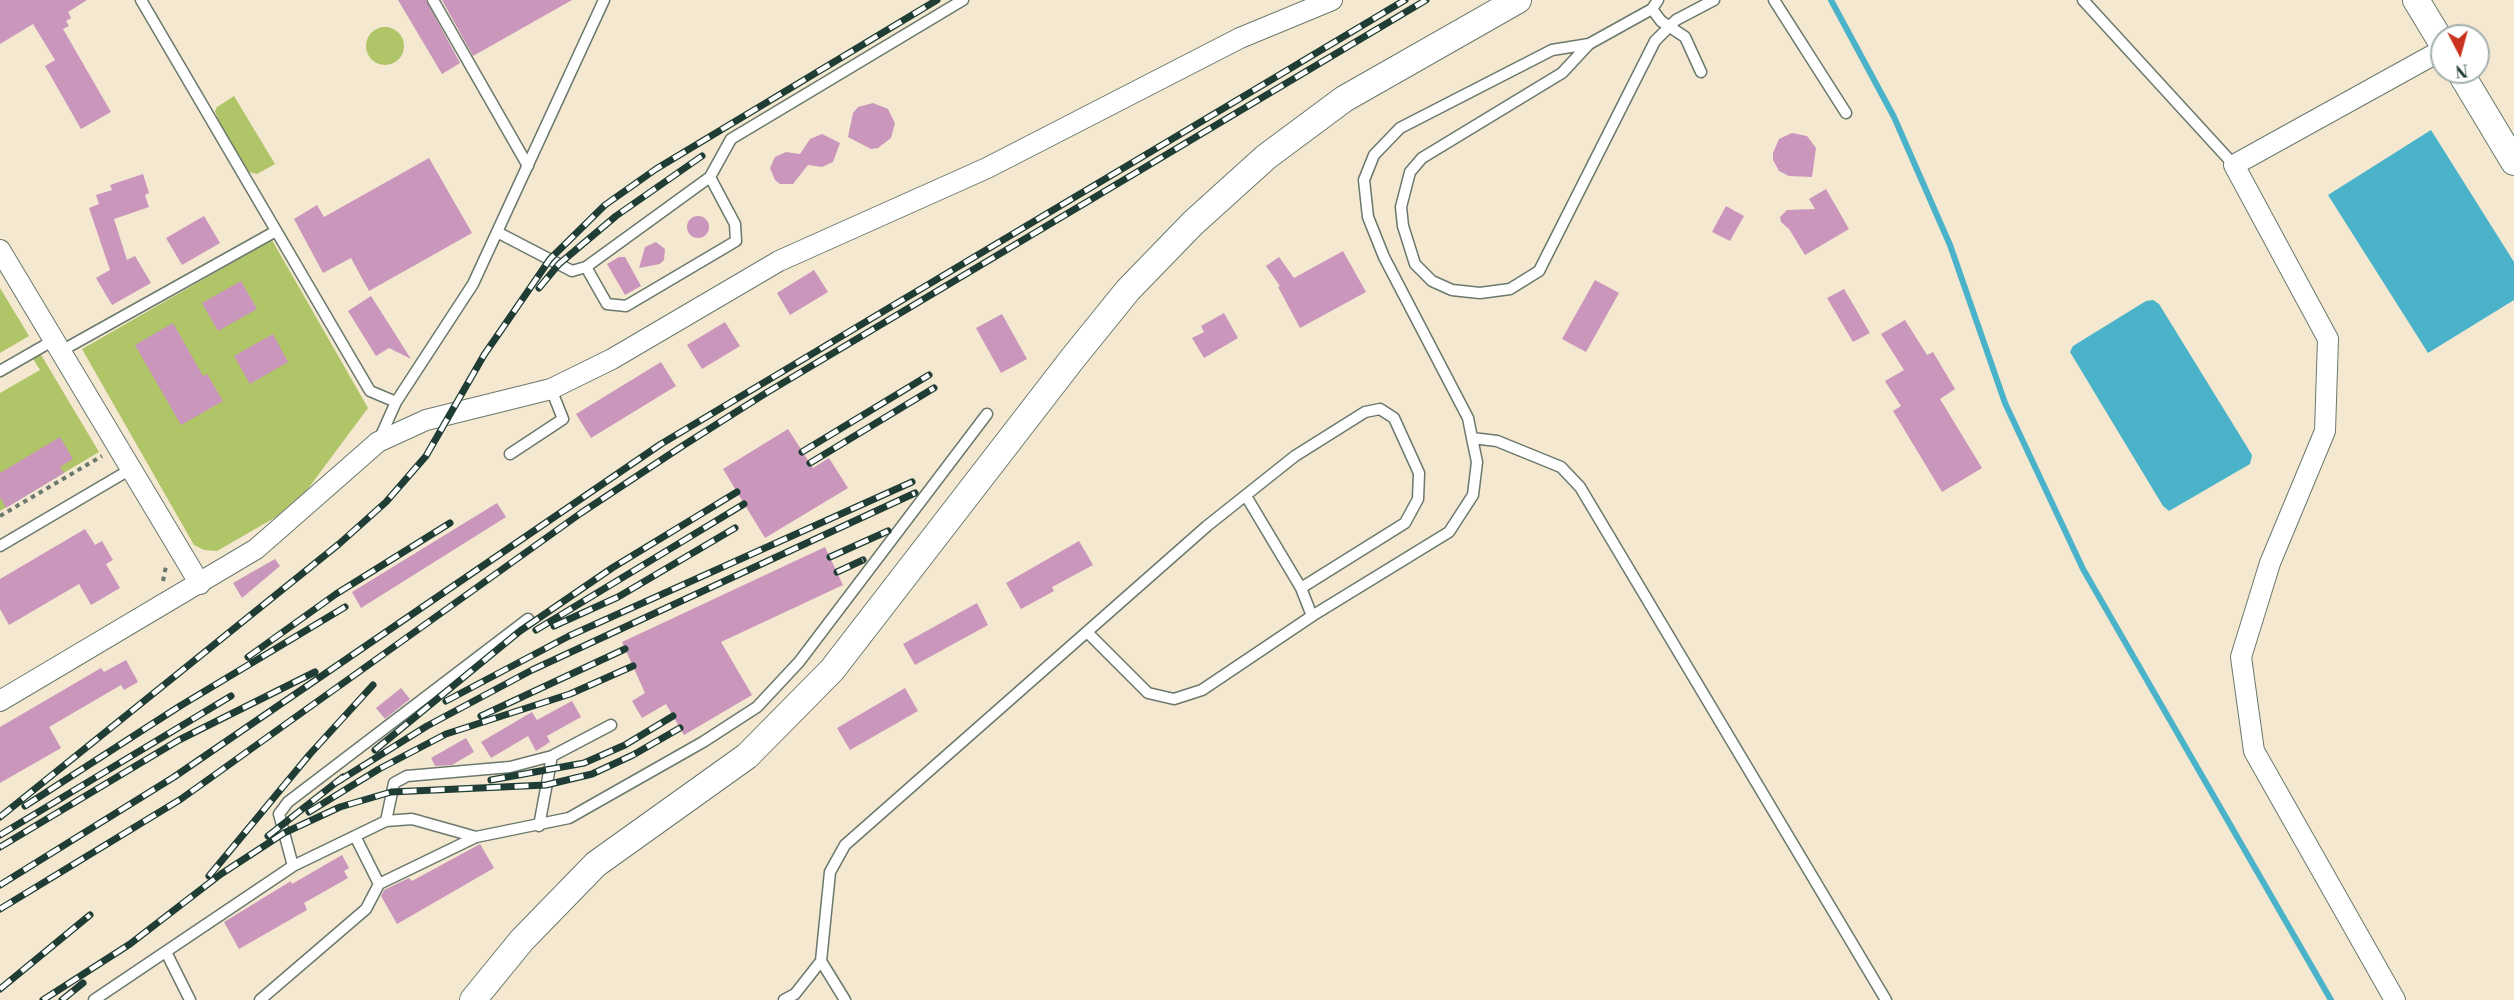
<!DOCTYPE html>
<html>
<head>
<meta charset="utf-8">
<style>
	body { margin:0 }
	#map { position:relative; width:2514px; height:1000px; overflow:hidden; background:#f4e8d1; font-family:"Libre Bodoni",serif }
	canvas { display:block }
	.north { position:absolute; left:2430px; top:24px; width:60px; height:60px; box-sizing:border-box; background:#fff; border:2px solid #a5b1ae; border-radius:50%; rotate:174deg; font-size:16px; font-weight:700; line-height:24px; text-align:center; color:#1f3d34 }
	.north::after { content:''; display:block; margin:auto; width:21px; height:27px; background:#c8321e; clip-path:polygon(50% 0,100% 100%,50% 72%,0 100%) }
</style>
</head>
<body>
<div id="map">
<canvas width="2514" height="1000"></canvas>
<div class="north">N</div>
</div>
<script>
const ctx = document.querySelector('canvas').getContext('2d');
ctx.lineJoin = 'round';
function fillPath(path, color) {
  ctx.fillStyle = color;
  ctx.fill(path, 'evenodd');
}
function poly(rows) {
  const path = new Path2D();
  for (const r of rows) {
    if (r.length === 3) {
      path.moveTo(r[0] + r[2], r[1]);
      path.arc(r[0], r[1], r[2], 0, 2 * Math.PI);
      continue;
    }
    path.moveTo(r[0], r[1]);
    for (let i = 2; i < r.length; i += 2) path.lineTo(r[i], r[i + 1]);
  }
  return path;
}
function strokePath(path, color, width, dash) {
  ctx.strokeStyle = color;
  ctx.lineWidth = width;
  ctx.lineCap = dash ? 'butt' : 'round';
  ctx.setLineDash(dash || []);
  ctx.stroke(path);
}
fillPath(poly([
	[385,46,19],
	[234,96,275,164,257,174,249,172,220,125,215,111,217,107],
	[272,240,368,408,307,490,276,517,217,551,204,550,194,545,82,349],
	[0,288,29,336,0,353],
	[40,353,99,452,0,511,0,393,40,370,32,357]
]), '#b0c468');
fillPath(poly([
	[2431,130,2514,262,2514,300,2428,353,2328,195],
	[2153,300,2159,304,2252,455,2250,464,2169,511,2163,506,2070,352,2073,346,2146,301]
]), '#4ab2c9');
strokePath(poly([
	[1831,0,1894,117,1950,245,2005,403,2083,569,2331,1000]
]), '#4ab2c9', 6);
fillPath(poly([
	[0,0,87,0,68,12,71,18,66,21,69,26,63,29,111,112,81,129,45,66,55,60,33,24,0,44],
	[398,0,426,0,460,63,442,74],
	[442,0,572,0,473,56],
	[873,103,888,109,895,123,891,138,878,148,871,149,848,137,853,113,858,107],
	[1792,133,1807,136,1816,148,1812,177,1789,176,1779,171,1773,160,1773,153,1779,139],
	[822,134,840,143,833,162,822,167,808,165,793,184,780,184,775,180,770,168,775,157,786,152,800,154,810,139],
	[429,158,472,233,369,291,351,258,323,273,294,219,317,205,324,217],
	[143,174,149,193,145,195,149,207,114,219,127,260,135,256,151,283,112,305,96,278,110,270,89,208,99,204,96,195,112,190,110,185],
	[1826,189,1849,229,1805,255,1789,229,1781,222,1780,217,1787,210,1815,209,1809,199],
	[1726,206,1744,216,1730,241,1712,232],
	[698,227,11],
	[204,216,220,243,182,265,166,238],
	[656,242,665,249,664,260,660,264,639,268,645,247],
	[1343,251,1366,292,1300,328,1278,287,1280,286,1266,266,1279,257,1294,278],
	[619,257,625,257,641,286,625,295,607,264],
	[814,270,828,292,790,315,777,293],
	[1595,280,1619,293,1586,352,1562,339],
	[241,281,257,309,218,331,202,303],
	[1844,289,1870,333,1853,342,1827,298],
	[371,296,411,359,389,348,376,356,348,311],
	[1224,313,1238,338,1204,358,1192,338,1204,332,1201,326],
	[1002,314,1027,359,1001,373,976,328],
	[1905,320,1927,355,1933,352,1955,389,1940,399,1982,468,1942,492,1893,411,1901,406,1885,381,1904,370,1881,334],
	[725,322,740,346,702,369,687,345],
	[173,323,203,376,207,374,223,401,181,425,135,345],
	[273,334,288,362,250,384,234,356],
	[661,362,676,386,591,438,576,414],
	[788,429,813,468,829,458,848,488,765,538,723,469],
	[60,437,73,459,60,467,64,473,6,508,0,497,0,473],
	[497,503,506,517,361,608,352,592],
	[85,529,95,545,102,541,113,560,106,564,120,588,91,605,79,584,9,625,0,609,0,579],
	[1079,541,1093,565,1052,587,1054,591,1021,609,1006,583],
	[825,547,843,585,721,642,752,695,684,735,666,704,642,718,632,701,645,693,622,642],
	[275,559,280,566,242,598,233,583],
	[977,603,988,625,915,665,903,644],
	[126,660,138,682,124,690,121,685,49,727,61,748,0,783,0,727,101,668,104,672],
	[401,688,410,699,385,719,376,708],
	[905,688,918,711,850,750,837,728],
	[572,701,581,717,547,736,550,742,536,751,528,736,491,758,481,742,532,712,537,720],
	[466,738,474,752,452,765,435,766,431,758],
	[480,844,494,868,397,924,381,896,384,890,409,878,412,881],
	[342,855,349,868,344,871,348,878,304,903,307,910,239,949,224,922,291,881,292,884]
]), '#ca96bc');
const service = poly([
	[141,0,370,391,396,402],
	[433,0,528,166],
	[1774,0,1846,113],
	[2083,0,2234,165],
	[1652,9,1661,21,1685,37,1701,72],
	[1589,44,1562,73,1422,158,1410,172,1401,207,1403,226,1415,264,1432,281,1452,290,1480,293,1510,289,1539,271,1655,41,1676,20,1714,0],
	[497,232,572,271,586,267,710,177,731,139,963,0],
	[586,267,607,304,626,306,736,241,735,224,710,177],
	[61,351,276,231],
	[0,371,54,340],
	[1472,438,1497,441,1561,467,1580,487,1886,1000],
	[379,440,396,402,473,284,604,0],
	[510,454,563,419,551,389],
	[1246,496,1301,588,1312,616],
	[0,546,131,469],
	[1087,632,1148,693,1174,699,1202,690,1312,616,1449,532,1473,495,1477,462,1472,438,1468,418,1384,257,1368,217,1364,180,1374,155,1400,128,1552,50,1589,44,1652,9,1658,0],
	[386,821,394,783,407,776,510,767,552,756,611,725],
	[539,826,552,756],
	[355,836,379,884],
	[293,866,279,814,288,802,528,619],
	[166,952,190,1000],
	[821,961,845,1000],
	[94,1000,293,866,386,821,412,819,476,837],
	[260,1000,366,909,379,884,476,837,569,818,703,742,757,707,799,662,987,414],
	[784,1000,795,994,821,961,830,872,845,845,1207,526,1295,456,1365,412,1380,409,1394,418,1419,473,1418,499,1405,523,1301,588]
]);
const minor = poly([
	[0,250,200,584],
	[0,701,256,549,378,442,426,420,551,389,612,359,779,261,987,168,1240,38,1332,0],
	[2395,1000,2254,751,2241,657,2270,563,2325,431,2328,339,2234,165,2442,50]
]);
const tertiary = poly([
	[2416,0,2442,43],
	[2460,72,2514,162],
	[473,1000,522,940,596,864,747,756,832,670,1073,358,1128,290,1193,223,1266,157,1344,99,1518,0]
]);
strokePath(service, '#6a796b', 13);
strokePath(minor, '#6a796b', 22);
strokePath(tertiary, '#6a796b', 28);
strokePath(poly([
	[0,516,102,456],
	[163,581,166,566]
]), '#6a796b', 4, [4.5, 4.5]);
strokePath(service, '#fff', 10);
strokePath(minor, '#fff', 20);
strokePath(tertiary, '#fff', 26);
const rail = poly([
	[539,288,559,264,616,216,702,156],
	[802,452,929,375],
	[810,463,934,388],
	[830,557,888,531],
	[837,572,863,560],
	[554,626,618,597,735,528],
	[536,630,744,504],
	[248,657,336,594,450,523],
	[446,701,569,636,912,482],
	[481,716,625,649],
	[375,750,520,631,612,568,737,492],
	[491,780,584,763,625,745,673,716],
	[337,782,427,726,532,670,915,493],
	[25,806,180,706,345,607],
	[309,812,379,769,446,734,570,694,633,666],
	[0,817,339,544,386,502,426,456,484,355,550,259,605,205,656,169,937,0],
	[0,835,231,696],
	[268,836,343,777],
	[0,847,179,740,315,672],
	[209,876,310,754,373,685],
	[0,885,174,777,661,444,1405,0],
	[0,909,181,799,581,513,684,445,766,393,1426,0],
	[0,989,90,915],
	[43,1000,130,944,221,874,284,833,340,807,391,792,546,785,592,774,633,755,680,728],
	[62,1000,83,983]
]);
strokePath(rail, '#1f3d34', 7);
strokePath(rail, '#fff', 4.5, [14]);
</script>
</body>
</html>
